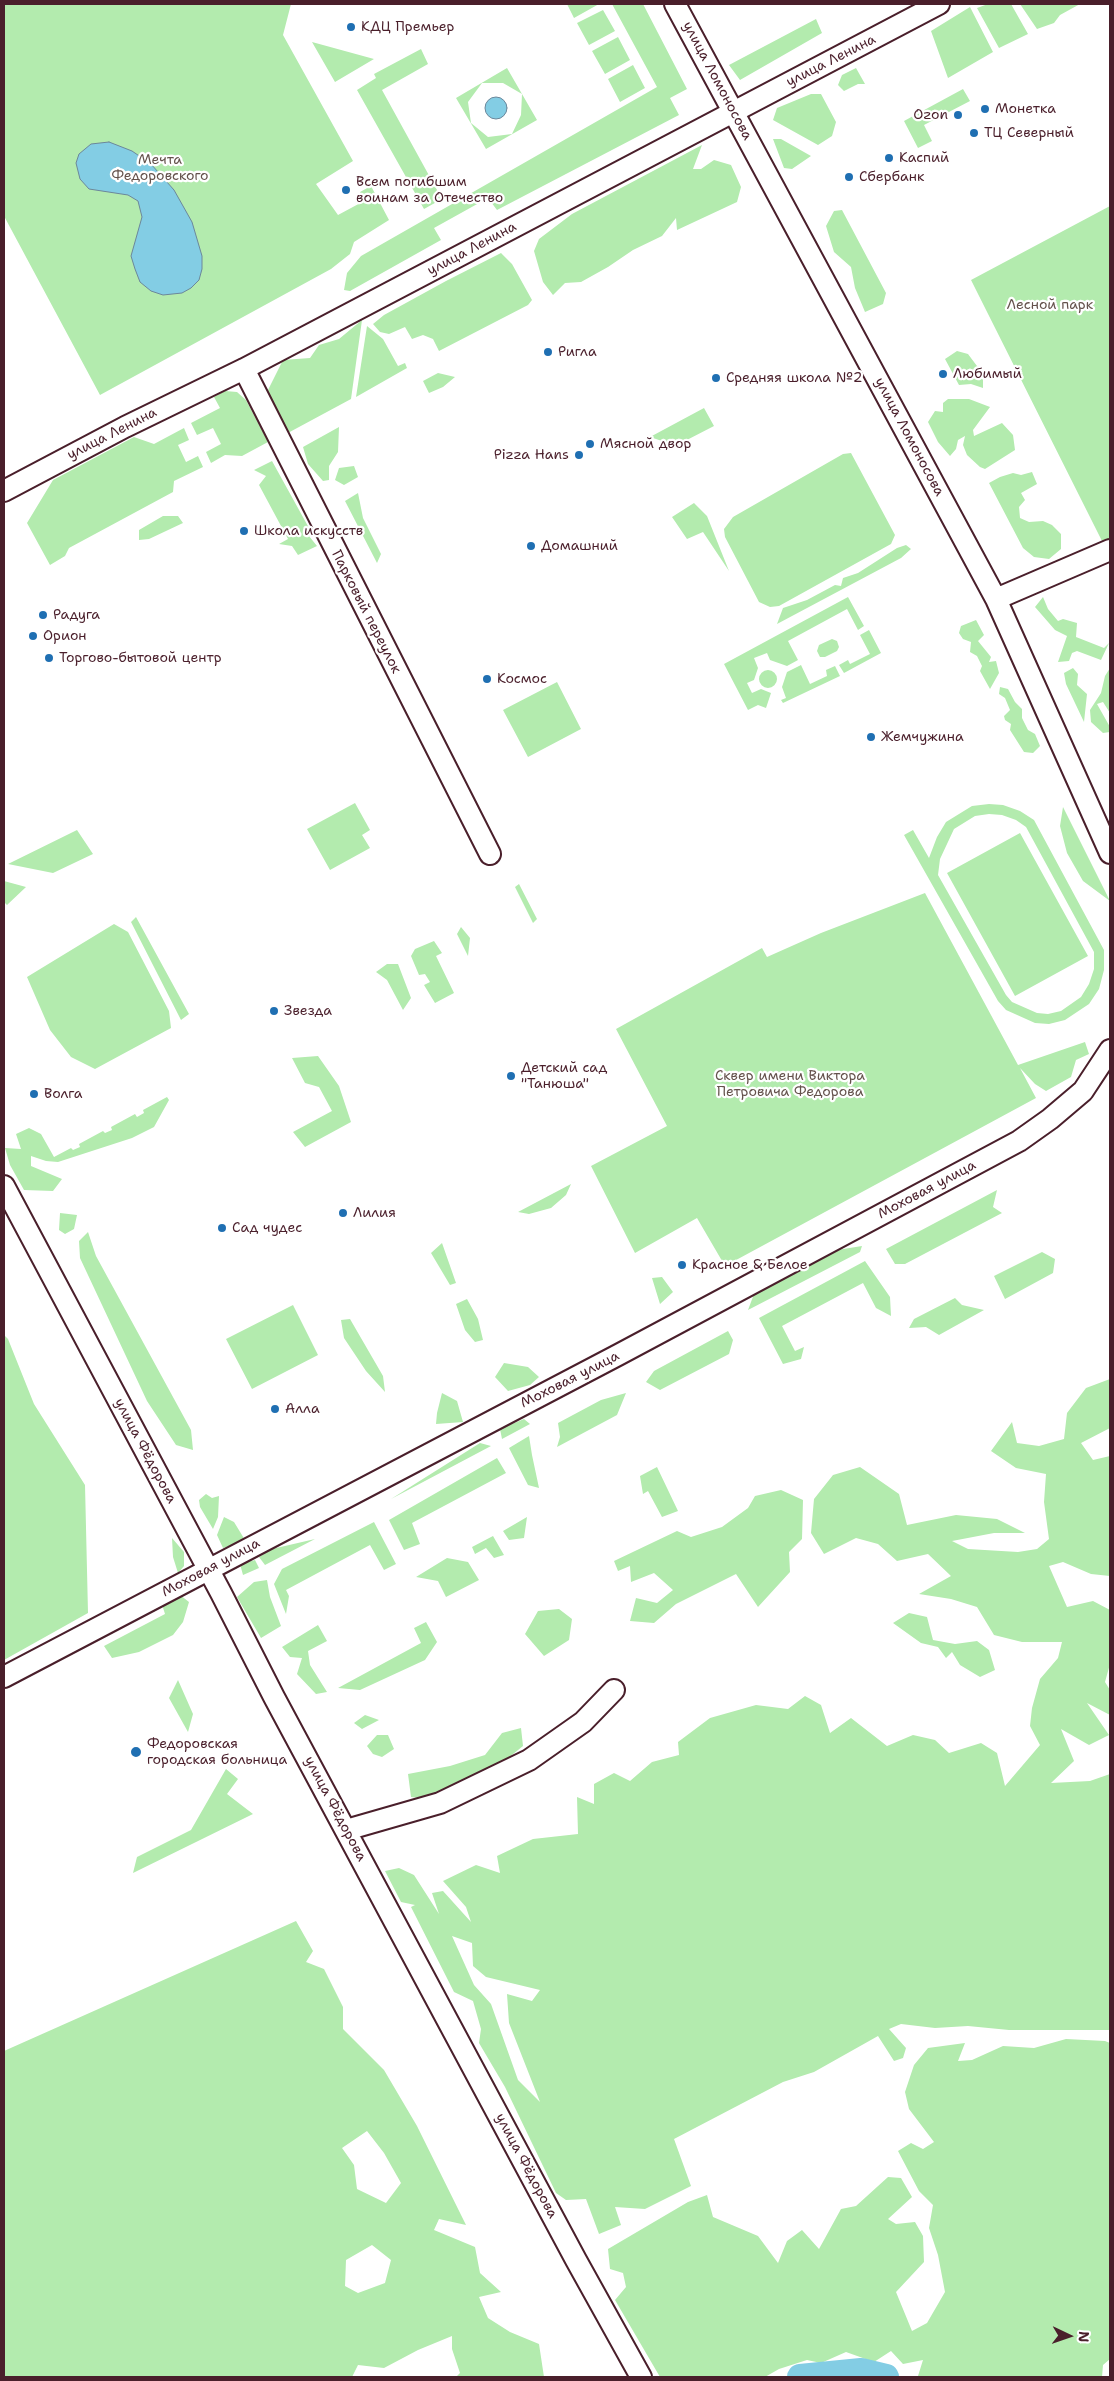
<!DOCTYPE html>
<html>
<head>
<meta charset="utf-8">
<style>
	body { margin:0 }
	#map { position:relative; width:1114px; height:2381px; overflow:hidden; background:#fff; font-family:"Shantell Sans",sans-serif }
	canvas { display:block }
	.frame { position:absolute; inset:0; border:5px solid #4a1f2b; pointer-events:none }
	.north { position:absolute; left:1044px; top:2311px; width:50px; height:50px; -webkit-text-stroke:4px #fff; paint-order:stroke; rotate:93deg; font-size:14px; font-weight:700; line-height:20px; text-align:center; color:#4a1f2b }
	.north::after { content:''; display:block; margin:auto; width:18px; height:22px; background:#4a1f2b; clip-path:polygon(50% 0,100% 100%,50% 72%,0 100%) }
</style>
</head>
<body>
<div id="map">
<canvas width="1114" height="2381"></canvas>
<div class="frame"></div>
<div class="north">N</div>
</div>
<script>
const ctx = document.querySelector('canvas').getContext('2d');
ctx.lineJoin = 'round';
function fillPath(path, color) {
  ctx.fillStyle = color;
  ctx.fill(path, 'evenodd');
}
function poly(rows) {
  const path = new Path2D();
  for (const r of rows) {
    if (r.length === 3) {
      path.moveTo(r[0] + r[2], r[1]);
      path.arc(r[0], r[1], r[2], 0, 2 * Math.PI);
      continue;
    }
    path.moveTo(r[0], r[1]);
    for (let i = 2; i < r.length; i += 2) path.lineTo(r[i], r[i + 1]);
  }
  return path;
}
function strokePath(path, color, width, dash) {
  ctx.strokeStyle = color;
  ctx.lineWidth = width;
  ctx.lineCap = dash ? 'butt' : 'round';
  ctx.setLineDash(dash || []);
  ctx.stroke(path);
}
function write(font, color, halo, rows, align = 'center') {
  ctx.font = font + ' "Shantell Sans",sans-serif';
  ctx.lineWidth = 4.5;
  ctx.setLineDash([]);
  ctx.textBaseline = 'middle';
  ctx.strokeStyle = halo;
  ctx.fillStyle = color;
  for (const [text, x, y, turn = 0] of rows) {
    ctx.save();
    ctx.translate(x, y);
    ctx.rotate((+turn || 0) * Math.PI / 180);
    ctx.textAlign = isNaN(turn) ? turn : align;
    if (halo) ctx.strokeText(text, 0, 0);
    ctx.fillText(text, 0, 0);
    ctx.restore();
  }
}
fillPath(poly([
	[4,4,291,4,283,35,353,161,316,184,338,215,364,201,360,192,371,186,389,220,354,242,350,254,331,269,100,395,4,216],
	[567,4,599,4,574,18],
	[612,4,643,4,687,89,670,98,679,115,497,210,488,198,434,228,441,240,350,291,344,290,347,273,361,256,657,87],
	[988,4,1011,4,1028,34,999,48,977,8],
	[1020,4,1080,4,1060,15,1054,23,1037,29],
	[970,7,993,52,948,78,931,31],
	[603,10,615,31,589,45,577,23],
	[816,19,822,33,740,80,729,65],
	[618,37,630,60,605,74,592,51],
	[312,42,374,59,335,82],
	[421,49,428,64,382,90,442,199,424,209,357,90,376,78,374,74],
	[633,65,645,88,620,102,608,79],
	[507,68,537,120,486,149,456,98],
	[482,83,503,83,522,94,521,115,512,134,488,137,471,123,468,102],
	[856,68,865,84,858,84,844,91,838,85,842,75],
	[963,89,970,101,924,125,932,141,918,148,904,121],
	[811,94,821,94,836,122,832,136,818,145,773,120,777,108],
	[773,139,781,139,811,156,792,169,784,168],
	[702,145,693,169,701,169,714,160,731,165,741,187,737,202,677,230,676,218,662,236,633,250,608,267,581,282,565,283,553,295,543,282,534,251,539,239,572,214],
	[1110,206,1110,540,1103,543,971,280],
	[842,210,886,293,883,304,865,312,855,288,851,267,834,252,826,226,834,211],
	[501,253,512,264,532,300,528,305,439,351,433,339,423,335,412,339,405,327,389,334,380,332,373,324,384,315,446,281],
	[362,320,351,399,286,434,267,392,283,360,310,358,319,345,339,339],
	[367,326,383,339,398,366,405,363,407,368,356,397],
	[957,351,968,354,977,366,983,380,983,388,971,384,959,385,945,359],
	[438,373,455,377,443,387,429,393,423,381],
	[225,391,237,392,246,400,268,442,242,456,225,455,211,463,206,452,221,444,213,428,197,435,191,423,220,408,214,397],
	[948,399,969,399,990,407,973,430,974,436,1002,423,1013,435,1015,450,985,469,980,467,967,455,963,445,965,436,958,440,956,449,950,456,938,442,928,422,935,411,943,412,943,403],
	[704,408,714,426,681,443,665,442,650,437],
	[339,427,338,452,329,466,329,480,323,481,308,464,303,447],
	[184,428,189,440,178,445,186,462,198,456,203,467,174,481,173,492,69,548,65,556,50,565,27,523,53,480,134,437,154,444],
	[851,453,895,535,891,544,779,606,770,607,759,602,725,537,724,529,733,517,843,454],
	[272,461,309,528,309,536,317,546,298,555,292,546,279,544,288,539,259,485,266,476,254,470],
	[354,466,358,477,344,485,335,480,339,468],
	[1032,472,1037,484,1021,493,1025,500,1019,507,1020,518,1029,522,1043,521,1052,525,1061,534,1061,549,1049,559,1034,557,1023,548,989,483,1000,477,1013,473,1021,475],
	[358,493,363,518,381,554,377,563,345,501],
	[694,503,707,516,729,571,703,532,687,539,672,517],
	[163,516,178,516,183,523,149,539,139,540,139,530],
	[906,545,911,549,901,558,777,624,783,608,807,600,835,585,841,586,843,578,858,573,897,548],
	[848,597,864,626,858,630,847,609,788,641,798,660,787,666,770,660,767,653,754,658,758,668,754,680,747,683,752,693,761,689,771,693,766,708,758,705,748,710,724,664],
	[1043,597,1048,609,1058,621,1063,619,1077,623,1076,637,1104,648,1109,643,1101,660,1077,651,1072,653,1069,661,1058,662,1067,636,1055,630,1035,607],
	[976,620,984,635,978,641,991,657,989,662,996,661,999,673,990,689,980,671,982,666,977,656,970,652,971,642,963,639,959,633,961,626],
	[869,630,881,653,844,673,839,665,848,660,850,664,870,654,860,635],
	[832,639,837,641,839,647,837,651,825,657,820,657,817,651,819,645],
	[801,665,810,684,827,676,826,670,835,666,840,676,783,703,781,700,786,698,782,687,787,672],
	[1073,668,1078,674,1077,685,1087,694,1084,722,1066,684,1064,673],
	[1110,668,1110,713,1103,702,1097,704,1110,727,1110,732,1103,733,1091,722,1090,710,1101,693,1105,676],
	[768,679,9],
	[557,682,581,729,528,757,503,710],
	[1000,687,1008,689,1015,702,1022,709,1022,718,1028,730,1035,734,1040,746,1033,753,1024,752,1010,730,1011,724,1005,720,1004,716,1010,710,1005,698,999,694],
	[355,803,370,830,362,835,370,848,330,870,307,829],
	[989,804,1003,805,1020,811,1034,820,1104,950,1104,970,1099,989,1089,1004,1065,1020,1049,1024,1035,1023,1006,1010,998,1001,904,835,913,830,929,858,937,837,946,822,972,806],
	[989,814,1002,815,1016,820,1026,827,1094,952,1094,969,1089,984,1081,997,1061,1011,1048,1014,1037,1013,1012,1002,1006,995,938,875,940,859,954,829,975,816],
	[1063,807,1110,901,1083,881,1067,853,1060,826],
	[77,830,93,854,53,873,8,864],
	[1020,833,1088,956,1015,996,947,873],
	[4,881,26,887,7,905,4,902],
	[519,884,537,919,533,923,515,887],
	[925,893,1018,1065,1085,1042,1089,1054,1076,1060,1071,1077,1046,1091,1035,1084,1020,1068,1036,1098,725,1266,697,1218,635,1253,591,1166,667,1126,616,1029,762,948,767,957,821,933],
	[136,917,189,1014,181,1020,131,922],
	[114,924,128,932,169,1011,171,1028,95,1069,71,1057,50,1030,27,977],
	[461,927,470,938,468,956,457,934],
	[434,941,442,953,436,956,454,993,435,1003,424,985,430,982,425,974,419,975,411,956,415,949],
	[387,964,398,964,411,998,403,1010,387,980,376,972],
	[318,1056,339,1086,351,1122,305,1147,293,1132,332,1111,319,1087,305,1083,292,1058],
	[167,1097,169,1100,154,1127,132,1138,58,1162,46,1161,31,1156,31,1166,62,1179,53,1191,24,1190,10,1165,5,1148,21,1149,16,1134,29,1128,41,1134,54,1157,71,1148,73,1150,80,1147,79,1144,103,1131,105,1133,112,1130,111,1127,135,1114,137,1117,144,1113,143,1110],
	[571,1184,566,1195,551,1208,529,1214,518,1212],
	[997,1190,993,1207,1002,1213,905,1264,895,1264,886,1249],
	[60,1213,77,1215,74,1229,65,1234,59,1230],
	[88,1232,96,1256,191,1430,193,1450,176,1445,147,1401,80,1258,79,1241],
	[442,1243,456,1283,450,1285,431,1253],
	[862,1246,860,1252,748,1310,754,1294,837,1250],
	[1042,1252,1055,1259,1053,1273,1005,1299,994,1276],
	[865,1261,890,1297,891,1316,876,1308,863,1283,782,1326,795,1351,804,1347,801,1359,783,1364,759,1318],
	[662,1277,673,1292,660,1304,652,1278],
	[955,1298,962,1305,984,1310,939,1335,926,1327,909,1328,914,1319],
	[467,1299,478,1319,483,1340,475,1342,465,1330,456,1304],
	[293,1305,318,1355,252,1389,226,1339],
	[350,1319,383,1376,385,1392,366,1371,344,1338,341,1320],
	[728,1331,733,1340,729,1354,660,1390,646,1382,654,1371],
	[4,1335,8,1339,34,1404,85,1485,88,1613,4,1660],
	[504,1363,528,1367,539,1377,530,1385,508,1391,495,1377],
	[1110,1379,1110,1428,1081,1443,1093,1460,1110,1456,1110,1576,1091,1574,1063,1562,1049,1566,1067,1607,1093,1601,1110,1610,1110,1664,1105,1682,1110,1690,1110,1715,1087,1703,1109,1735,1089,1745,1061,1729,1074,1761,1051,1783,1090,1781,1110,1774,1110,2030,1009,2030,968,2026,935,2028,901,2024,889,2029,906,2048,903,2058,894,2061,878,2036,814,2072,783,2082,674,2139,691,2186,645,2209,615,2207,621,2225,599,2234,586,2199,566,2200,556,2193,505,2087,479,2043,481,2029,473,2001,454,1992,411,1907,415,1905,401,1902,385,1871,399,1868,414,1875,439,1914,432,1893,443,1891,471,1922,466,1907,443,1881,476,1865,500,1873,497,1856,533,1839,578,1834,577,1797,594,1804,594,1784,614,1773,630,1781,652,1762,679,1755,678,1742,710,1718,756,1705,788,1709,805,1696,821,1705,830,1733,851,1718,887,1746,913,1735,935,1740,949,1753,981,1743,997,1753,1005,1786,1040,1745,1030,1726,1032,1708,1040,1679,1058,1658,1062,1642,1022,1642,994,1635,977,1607,951,1599,919,1594,951,1576,928,1554,897,1561,878,1544,856,1538,824,1554,811,1533,814,1499,833,1475,860,1467,899,1494,907,1525,956,1515,997,1519,1025,1533,994,1533,952,1541,968,1549,1018,1552,1037,1549,1049,1539,1044,1502,1046,1474,1016,1468,991,1451,1012,1422,1017,1443,1039,1446,1064,1439,1067,1413,1086,1388],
	[452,1936,472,1943,473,1966,486,1977,540,1990,532,2001,507,1994,509,2023,540,2102,518,2080,491,2004,474,1985],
	[442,1393,457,1401,463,1422,436,1424,437,1413],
	[626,1393,617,1415,557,1447,560,1437,558,1423,601,1400],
	[524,1419,530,1424,502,1439,500,1429],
	[529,1436,532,1455,539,1488,528,1485,509,1448],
	[480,1443,491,1446,391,1499],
	[497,1458,506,1473,412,1523,420,1544,404,1550,389,1520],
	[657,1467,678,1511,662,1517,648,1491,643,1494,640,1476],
	[781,1490,803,1500,802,1539,789,1552,790,1572,758,1607,736,1574,676,1604,654,1623,630,1621,636,1598,657,1603,673,1590,654,1573,631,1582,630,1566,618,1571,614,1561,677,1531,691,1537,722,1527,748,1508,755,1496],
	[206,1494,212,1498,219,1496,218,1517,213,1529,200,1507,199,1500],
	[224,1517,234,1522,245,1540,223,1548,217,1535],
	[527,1517,524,1538,509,1540,503,1531],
	[374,1522,396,1564,384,1570,370,1545,286,1590,289,1596,286,1614,274,1584,282,1569],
	[493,1536,504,1555,494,1558,486,1548,475,1554,472,1547],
	[172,1538,184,1552,184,1566,178,1573,173,1557],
	[315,1539,265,1565,259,1557,272,1549],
	[447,1558,468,1562,479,1580,446,1597,438,1581,416,1577],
	[255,1560,259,1568,243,1575,240,1564],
	[267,1580,270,1597,281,1626,261,1638,237,1597,254,1582],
	[180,1595,189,1602,183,1622,173,1635,139,1652,112,1658,104,1646,165,1614,160,1598],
	[559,1609,572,1619,569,1640,544,1656,525,1634,538,1611],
	[909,1613,927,1617,933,1640,955,1644,977,1641,989,1650,995,1670,980,1677,960,1665,952,1652,946,1658,938,1647,921,1643,893,1623],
	[426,1622,437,1642,425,1660,360,1690,338,1688,421,1643,414,1628],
	[318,1625,327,1641,308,1651,310,1665,327,1692,316,1694,297,1674,302,1658,290,1657,282,1647],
	[178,1680,193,1714,188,1732,169,1698],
	[365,1715,379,1720,362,1729,354,1723],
	[521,1728,523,1746,497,1767,428,1799,411,1797,408,1774,450,1766,485,1755,502,1733],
	[377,1735,388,1735,394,1749,382,1757,373,1754,367,1746],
	[226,1769,238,1779,227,1794,253,1814,133,1873,137,1857,191,1830],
	[296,1921,313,1951,306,1962,324,1969,343,2007,343,2029,384,2070,417,2126,466,2225,439,2219,434,2230,475,2247,480,2273,501,2292,479,2297,488,2318,510,2332,539,2344,544,2377,456,2377,460,2373,452,2349,452,2336,418,2350,384,2368,358,2365,352,2377,4,2377,4,2051],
	[367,2131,384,2153,401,2183,386,2203,357,2189,354,2165,342,2148],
	[372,2245,391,2260,385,2283,358,2293,345,2286,346,2260],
	[1066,2039,1105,2041,1110,2043,1110,2359,1103,2365,1102,2377,919,2377,918,2376,923,2360,903,2364,891,2351,874,2362,846,2352,821,2363,807,2360,779,2369,765,2377,660,2377,615,2300,626,2287,623,2273,610,2269,608,2249,688,2202,707,2195,713,2217,758,2236,778,2263,787,2241,802,2230,819,2249,841,2209,856,2206,888,2177,901,2178,912,2197,888,2219,896,2224,915,2222,923,2236,924,2262,896,2292,912,2331,927,2323,945,2292,938,2255,929,2228,933,2205,919,2191,898,2151,911,2143,923,2149,934,2142,909,2109,905,2092,914,2065,928,2048,965,2043,958,2061,972,2060,1003,2046,1034,2048]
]), '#b3ebae');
const water = poly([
	[496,108,11],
	[109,142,132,151,151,164,174,190,192,222,202,256,202,269,199,280,191,288,182,293,163,295,151,291,140,282,135,269,131,256,142,217,138,201,128,195,89,189,80,179,76,163,79,154,91,144,109,142]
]);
fillPath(water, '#83cde4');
strokePath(water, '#6c879a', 1);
strokePath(poly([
	[800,2377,861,2371,886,2377]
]), '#83cde4', 26);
const minor = poly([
	[675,4,996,599,1110,853],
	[244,369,490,854],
	[4,491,125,427,244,369,939,4],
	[996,599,1110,550],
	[4,1186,221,1593,274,1697,576,2260,641,2377],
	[4,1677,618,1355,1019,1141,1050,1119,1083,1091,1110,1050],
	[346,1830,440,1803,529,1760,583,1722,614,1690]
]);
strokePath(minor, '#4a1f2b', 24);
strokePath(minor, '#fff', 20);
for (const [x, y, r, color] of [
	[351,27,5,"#1f6fb2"],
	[985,109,5,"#1f6fb2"],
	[958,115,5,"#1f6fb2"],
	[974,133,5,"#1f6fb2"],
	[889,158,5,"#1f6fb2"],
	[849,177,5,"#1f6fb2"],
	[346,190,5,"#1f6fb2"],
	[548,352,5,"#1f6fb2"],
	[943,374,5,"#1f6fb2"],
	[716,378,5,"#1f6fb2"],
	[590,444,5,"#1f6fb2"],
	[579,455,5,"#1f6fb2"],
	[244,531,5,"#1f6fb2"],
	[531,546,5,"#1f6fb2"],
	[43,615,5,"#1f6fb2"],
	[33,636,5,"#1f6fb2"],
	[49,658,5,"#1f6fb2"],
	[487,679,5,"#1f6fb2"],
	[871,737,5,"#1f6fb2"],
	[274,1011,5,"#1f6fb2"],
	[511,1076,5,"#1f6fb2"],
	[34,1094,5,"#1f6fb2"],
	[343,1213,5,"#1f6fb2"],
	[222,1228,5,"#1f6fb2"],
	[682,1265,5,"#1f6fb2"],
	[275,1409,5,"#1f6fb2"],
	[136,1752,6,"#1f6fb2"]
]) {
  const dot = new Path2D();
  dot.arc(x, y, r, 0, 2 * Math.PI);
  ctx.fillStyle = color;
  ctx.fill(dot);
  strokePath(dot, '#fff', 2);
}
write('14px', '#4a1f2b', '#fff', [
	["КДЦ Премьер",361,27],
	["Монетка",995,109],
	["Ozon",948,115,"right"],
	["ТЦ Северный",984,133],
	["Каспий",899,158],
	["Сбербанк",859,177],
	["Всем погибшим",356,182],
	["воинам за Отечество",356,198],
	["Ригла",558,352],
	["Любимый",953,374],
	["Средняя школа №2",726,378],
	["Мясной двор",600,444],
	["Pizza Hans",569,455,"right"],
	["Школа искусств",254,531],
	["Домашний",541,546],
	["Радуга",53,615],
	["Орион",43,636],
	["Торгово-бытовой центр",59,658],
	["Космос",497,679],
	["Жемчужина",881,737],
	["Звезда",284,1011],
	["Детский сад",521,1068],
	["\"Танюша\"",521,1084],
	["Волга",44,1094],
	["Лилия",353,1213],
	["Сад чудес",232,1228],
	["Красное & Белое",692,1265],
	["Алла",285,1409],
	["Федоровская",147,1744],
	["городская больница",147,1760]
], 'left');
write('14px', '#4a1f2b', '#fff', [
	["улица Ленина",831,61,-27],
	["улица Ломоносова",717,81,62],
	["улица Ленина",472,249,-28],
	["улица Ленина",112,434,-27],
	["улица Ломоносова",909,437,62],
	["Парковый переулок",366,612,63],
	["Моховая улица",927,1190,-28],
	["Моховая улица",570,1380,-27],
	["улица Фёдорова",145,1451,62],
	["Моховая улица",211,1568,-28],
	["улица Фёдорова",335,1809,62],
	["улица Фёдорова",526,2166,62]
]);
write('14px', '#64524c', '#fff', [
	["Мечта",160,160],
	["Федоровского",160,176],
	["Лесной парк",1050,305],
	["Сквер имени Виктора",790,1076],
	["Петровича Федорова",790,1092]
]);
</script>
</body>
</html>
